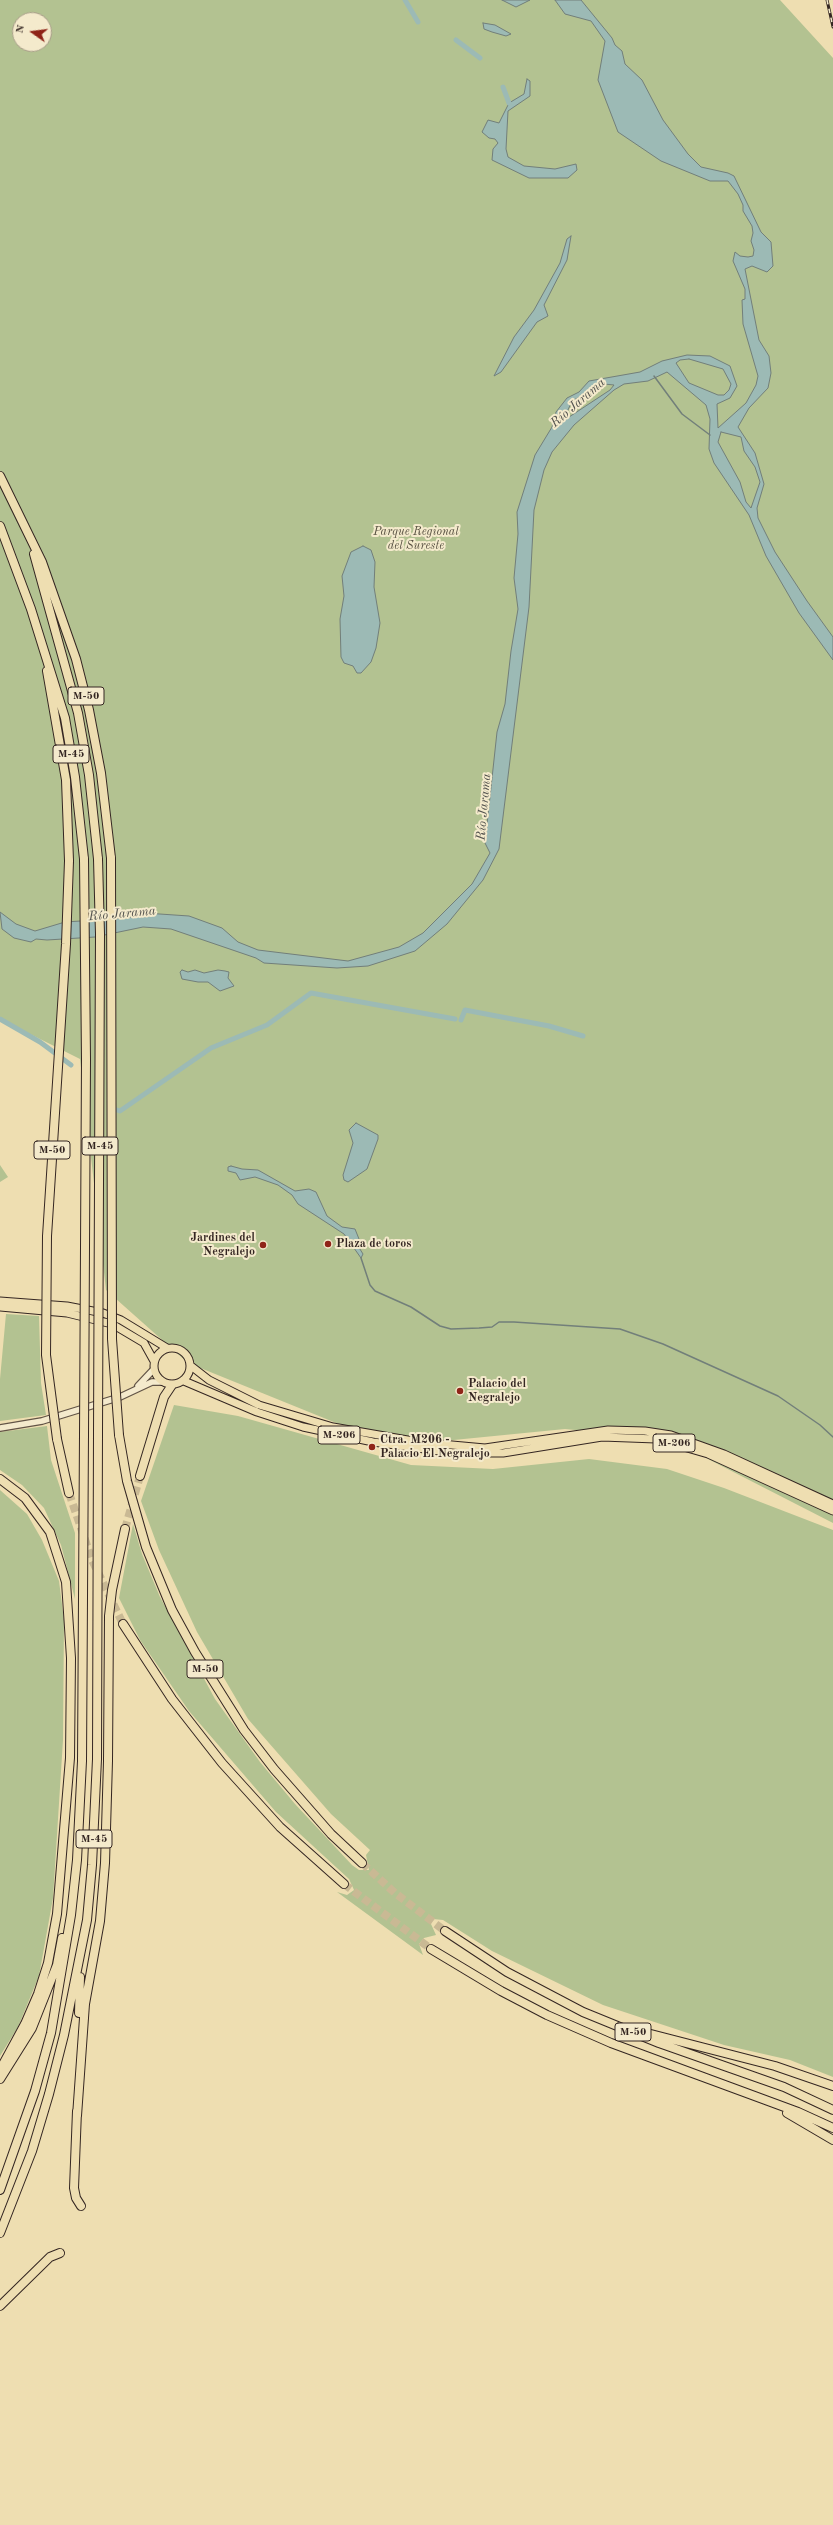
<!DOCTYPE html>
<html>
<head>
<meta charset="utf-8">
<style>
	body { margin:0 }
	#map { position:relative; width:833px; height:2525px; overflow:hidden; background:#eedeb1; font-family:"Old Standard TT",serif }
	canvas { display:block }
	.north { position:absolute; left:12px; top:12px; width:40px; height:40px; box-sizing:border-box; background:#f4eacc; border:1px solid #a79c88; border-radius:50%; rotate:284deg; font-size:11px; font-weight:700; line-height:16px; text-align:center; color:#342622 }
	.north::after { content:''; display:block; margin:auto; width:14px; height:18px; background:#8f2418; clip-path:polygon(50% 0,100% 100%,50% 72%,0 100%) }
</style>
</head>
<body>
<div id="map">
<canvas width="833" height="2525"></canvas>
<div class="north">N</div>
</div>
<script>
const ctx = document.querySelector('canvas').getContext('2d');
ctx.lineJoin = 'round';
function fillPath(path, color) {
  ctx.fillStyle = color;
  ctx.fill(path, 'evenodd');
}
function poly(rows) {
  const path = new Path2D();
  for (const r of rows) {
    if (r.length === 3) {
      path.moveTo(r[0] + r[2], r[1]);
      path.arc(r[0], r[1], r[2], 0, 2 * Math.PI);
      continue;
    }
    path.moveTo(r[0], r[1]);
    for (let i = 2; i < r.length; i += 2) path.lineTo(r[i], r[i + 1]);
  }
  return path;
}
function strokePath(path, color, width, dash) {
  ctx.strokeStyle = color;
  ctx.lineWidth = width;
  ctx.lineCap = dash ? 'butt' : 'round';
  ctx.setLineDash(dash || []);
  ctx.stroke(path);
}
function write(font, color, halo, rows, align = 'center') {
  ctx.font = font + ' "Old Standard TT",serif';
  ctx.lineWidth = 4;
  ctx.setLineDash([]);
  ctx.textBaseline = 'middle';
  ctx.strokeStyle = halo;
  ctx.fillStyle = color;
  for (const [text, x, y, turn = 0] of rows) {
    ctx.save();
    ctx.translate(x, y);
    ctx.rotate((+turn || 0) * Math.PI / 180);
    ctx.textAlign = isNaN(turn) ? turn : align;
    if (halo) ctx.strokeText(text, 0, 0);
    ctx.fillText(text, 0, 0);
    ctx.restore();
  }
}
fillPath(poly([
	[0,0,780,0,833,58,833,1523,669,1439,565,1429,393,1446,188,1363,106,1290,80,1059,0,1019],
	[20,20,44,20,44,44,20,44],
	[0,1165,8,1177,0,1182],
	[6,1314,39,1316,41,1383,46,1415,0,1421,0,1379],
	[174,1405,238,1416,411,1465,493,1469,589,1459,667,1469,724,1488,833,1530,833,2077,790,2060,724,2045,603,2005,492,1951,443,1920,433,1919,431,1924,436,1935,424,1938,419,1944,423,1955,337,1892,347,1895,354,1890,349,1879,276,1812,189,1711,140,1640,119,1598,133,1524,142,1554,160,1597,215,1699,260,1762,295,1804,352,1865,359,1870,369,1870,366,1855,370,1850,331,1814,248,1719,197,1632,159,1550,141,1501],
	[47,1426,51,1460,75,1533,75,1599,61,1545,44,1508,22,1485,0,1470,0,1432],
	[0,1490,27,1514,42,1540,59,1581,64,1620,63,1740,53,1898,39,1976,18,2027,0,2056]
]), '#b3c291');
const water = poly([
	[502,0,530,0,516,7,502,0],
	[555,0,581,0,612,38,615,45,622,51,625,64,642,80,663,120,688,154,701,167,728,173,734,176,761,232,771,242,773,266,767,272,752,266,745,269,759,340,769,356,771,373,768,388,749,408,738,427,755,453,764,484,757,508,758,518,775,552,807,601,833,637,833,660,799,613,766,556,749,515,714,463,709,449,710,419,706,405,667,372,648,381,624,384,614,390,574,425,552,452,544,470,534,510,529,607,499,849,483,880,447,924,415,951,368,966,337,968,264,963,256,958,171,929,143,927,95,937,47,940,36,939,31,942,14,938,2,929,0,912,16,924,35,931,65,922,127,918,145,913,189,916,222,928,238,942,258,950,348,961,399,947,423,933,472,884,490,853,485,843,497,732,505,704,511,651,518,609,514,578,518,534,517,512,535,455,552,427,556,412,567,398,579,392,589,381,640,372,662,361,687,355,710,356,730,366,737,386,730,398,717,404,718,428,746,403,756,385,758,376,743,324,742,300,745,299,745,289,733,261,735,252,740,256,748,257,753,256,754,250,751,241,753,233,752,226,743,211,743,205,738,194,728,181,710,181,661,161,618,132,598,80,605,41,591,21,565,14,555,0],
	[689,359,723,369,731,384,729,390,724,395,718,395,689,383,676,363,680,360,689,359],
	[604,384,614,385,610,390,563,421,572,401,604,384],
	[721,432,741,437,744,451,755,467,760,482,751,508,746,502,740,482,718,442,721,432],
	[483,23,495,25,511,34,506,36,492,32,484,29,483,23],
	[527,79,530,81,530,96,508,111,506,149,508,157,524,166,555,169,576,164,577,170,568,178,529,178,492,160,493,149,498,143,495,139,489,138,482,132,488,120,499,123,509,103,524,94,527,79],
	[571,236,567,260,544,305,548,316,537,322,501,372,494,376,514,337,534,310,560,263,567,239,571,236],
	[363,546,371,550,375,562,374,587,380,623,376,648,371,662,361,673,357,673,353,666,344,663,341,657,340,619,344,596,342,576,351,552,363,546],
	[182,970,188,972,195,970,204,973,218,970,225,971,229,972,228,978,234,986,220,991,208,982,198,982,182,979,180,972,182,970],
	[356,1123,378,1135,378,1139,367,1169,348,1182,344,1180,343,1175,353,1143,349,1130,356,1123],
	[231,1166,242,1169,258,1170,295,1191,309,1189,316,1192,327,1216,342,1227,355,1229,359,1239,358,1246,363,1254,361,1258,344,1234,298,1204,292,1195,278,1185,255,1177,240,1180,236,1173,228,1171,228,1167,231,1166]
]);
fillPath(water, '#9cbab5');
strokePath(water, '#727f7a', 1);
strokePath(poly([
	[654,376,682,414,710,435],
	[361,1258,370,1285,375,1291,411,1307,440,1326,451,1329,479,1328,492,1327,499,1322,514,1322,620,1329,663,1344,778,1396,820,1425,833,1437]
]), '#727f7a', 1.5);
strokePath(poly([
	[405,0,418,22],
	[456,40,480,58],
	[503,87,509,103],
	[0,1019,40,1042,71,1065],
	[461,1020,465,1010,549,1026,583,1036],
	[117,1110,120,1111,211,1048,267,1025,311,993,455,1019]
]), '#9cbab5', 5);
strokePath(poly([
	[69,1493,92,1560,123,1624],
	[125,1529,140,1476],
	[362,1863,395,1893,445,1931],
	[344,1884,431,1949]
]), '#c9b994', 8, [8, 4]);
const minor = poly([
	[138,1386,154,1369],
	[0,1428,42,1421,120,1397,152,1382,163,1382]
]);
const major = poly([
	[0,1301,67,1306,103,1313,121,1320,167,1348],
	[0,1307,67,1313,112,1324,144,1343,154,1361],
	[172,1366,18],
	[191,1366,209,1380,259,1405,333,1427,419,1442,485,1448,608,1430,645,1431,671,1435,724,1454,833,1504],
	[184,1381,257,1412,303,1427,373,1442,454,1453,503,1453,602,1437,656,1439,708,1454,833,1511]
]);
const highway = poly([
	[0,476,42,562,76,659,89,710,101,773,111,858],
	[0,526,31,609,65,718,75,777,84,859],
	[34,554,78,713,89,775,98,859],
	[47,671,66,780,69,861],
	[119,1435,127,1481,146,1547,172,1610,195,1652,244,1730,274,1769,331,1834,362,1863],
	[57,1439,69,1493],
	[140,1476,164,1397,172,1385],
	[0,1479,25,1498,50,1532,66,1582,71,1658,70,1758,57,1914,48,1963,38,1994,25,2024,0,2070],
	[123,1624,172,1699,222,1763,280,1827,344,1884],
	[445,1931,507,1972,583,2012,659,2043,784,2087,833,2110],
	[431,1949,501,1991,547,2015,611,2043,798,2112,833,2128],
	[79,2013,80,1977],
	[647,2033,775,2066,833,2086],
	[0,2079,32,2028,57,1965,62,1938],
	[77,2111,74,2188,76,2198,81,2206],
	[787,2113,833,2140],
	[77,2116,85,2004,100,1921,105,1863,108,1761,109,1616,112,1590,125,1529],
	[0,2190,35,2091,51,2033,71,1915,77,1860,82,1761,84,1434],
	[0,2233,32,2151,49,2094,64,2035,87,1920,92,1865,97,1759,98,1432],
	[0,2306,50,2257,60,2253]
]);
strokePath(minor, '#625446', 8);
strokePath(major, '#342622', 9);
strokePath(highway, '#342622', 10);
strokePath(minor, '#f4eacc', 5.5);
strokePath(major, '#eedeb1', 7);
strokePath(highway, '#eedeb1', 8);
const rail = poly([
	[827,0,833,27]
]);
strokePath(rail, '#342622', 3);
strokePath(rail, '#f4eacc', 1.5, [4.5]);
const highwayBridge = poly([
	[111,858,112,1339,119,1435],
	[84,859,86,1060,84,1434],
	[98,859,100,934,98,1432],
	[57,1439,46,1355,47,1236,66,944,69,861]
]);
strokePath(highwayBridge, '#342622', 10, []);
strokePath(highwayBridge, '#eedeb1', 8);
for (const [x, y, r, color] of [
	[328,1244,4,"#8f2418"],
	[263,1245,4,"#8f2418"],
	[460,1391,4,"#8f2418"],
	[372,1447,4,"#8f2418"]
]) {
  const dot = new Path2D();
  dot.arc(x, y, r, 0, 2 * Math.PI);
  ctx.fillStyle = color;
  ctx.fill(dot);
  strokePath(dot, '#f4eacc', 1.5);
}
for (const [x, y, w] of [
	[86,696,36],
	[71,754,36],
	[100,1146,36],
	[52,1150,36],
	[339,1435,42],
	[674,1443,42],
	[205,1669,36],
	[94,1839,36],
	[633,2032,36]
]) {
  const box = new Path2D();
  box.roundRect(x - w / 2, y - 9, w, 18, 3);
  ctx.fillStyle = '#f4eacc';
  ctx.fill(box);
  strokePath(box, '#342622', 1);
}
write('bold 11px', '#342622', null, [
	["M-50",86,696],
	["M-45",71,754],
	["M-45",100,1146],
	["M-50",52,1150],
	["M-206",339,1435],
	["M-206",674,1443],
	["M-50",205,1669],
	["M-45",94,1839],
	["M-50",633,2032]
]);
write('italic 12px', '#544d3e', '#f4eacc', [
	["Parque Regional",416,532],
	["del Sureste",416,546]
]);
write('bold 12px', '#342622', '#f4eacc', [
	["Jardines del",255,1238,"right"],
	["Negralejo",255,1252,"right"],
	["Plaza de toros",336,1244],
	["Palacio del",468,1384],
	["Negralejo",468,1398],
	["Ctra. M206 -",380,1440],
	["Palacio El Negralejo",380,1454]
], 'left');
write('italic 13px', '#53524e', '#f4eacc', [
	["Río Jarama",578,403,-41],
	["Río Jarama",484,807,-85],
	["Río Jarama",122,914,-5]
]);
</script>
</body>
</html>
